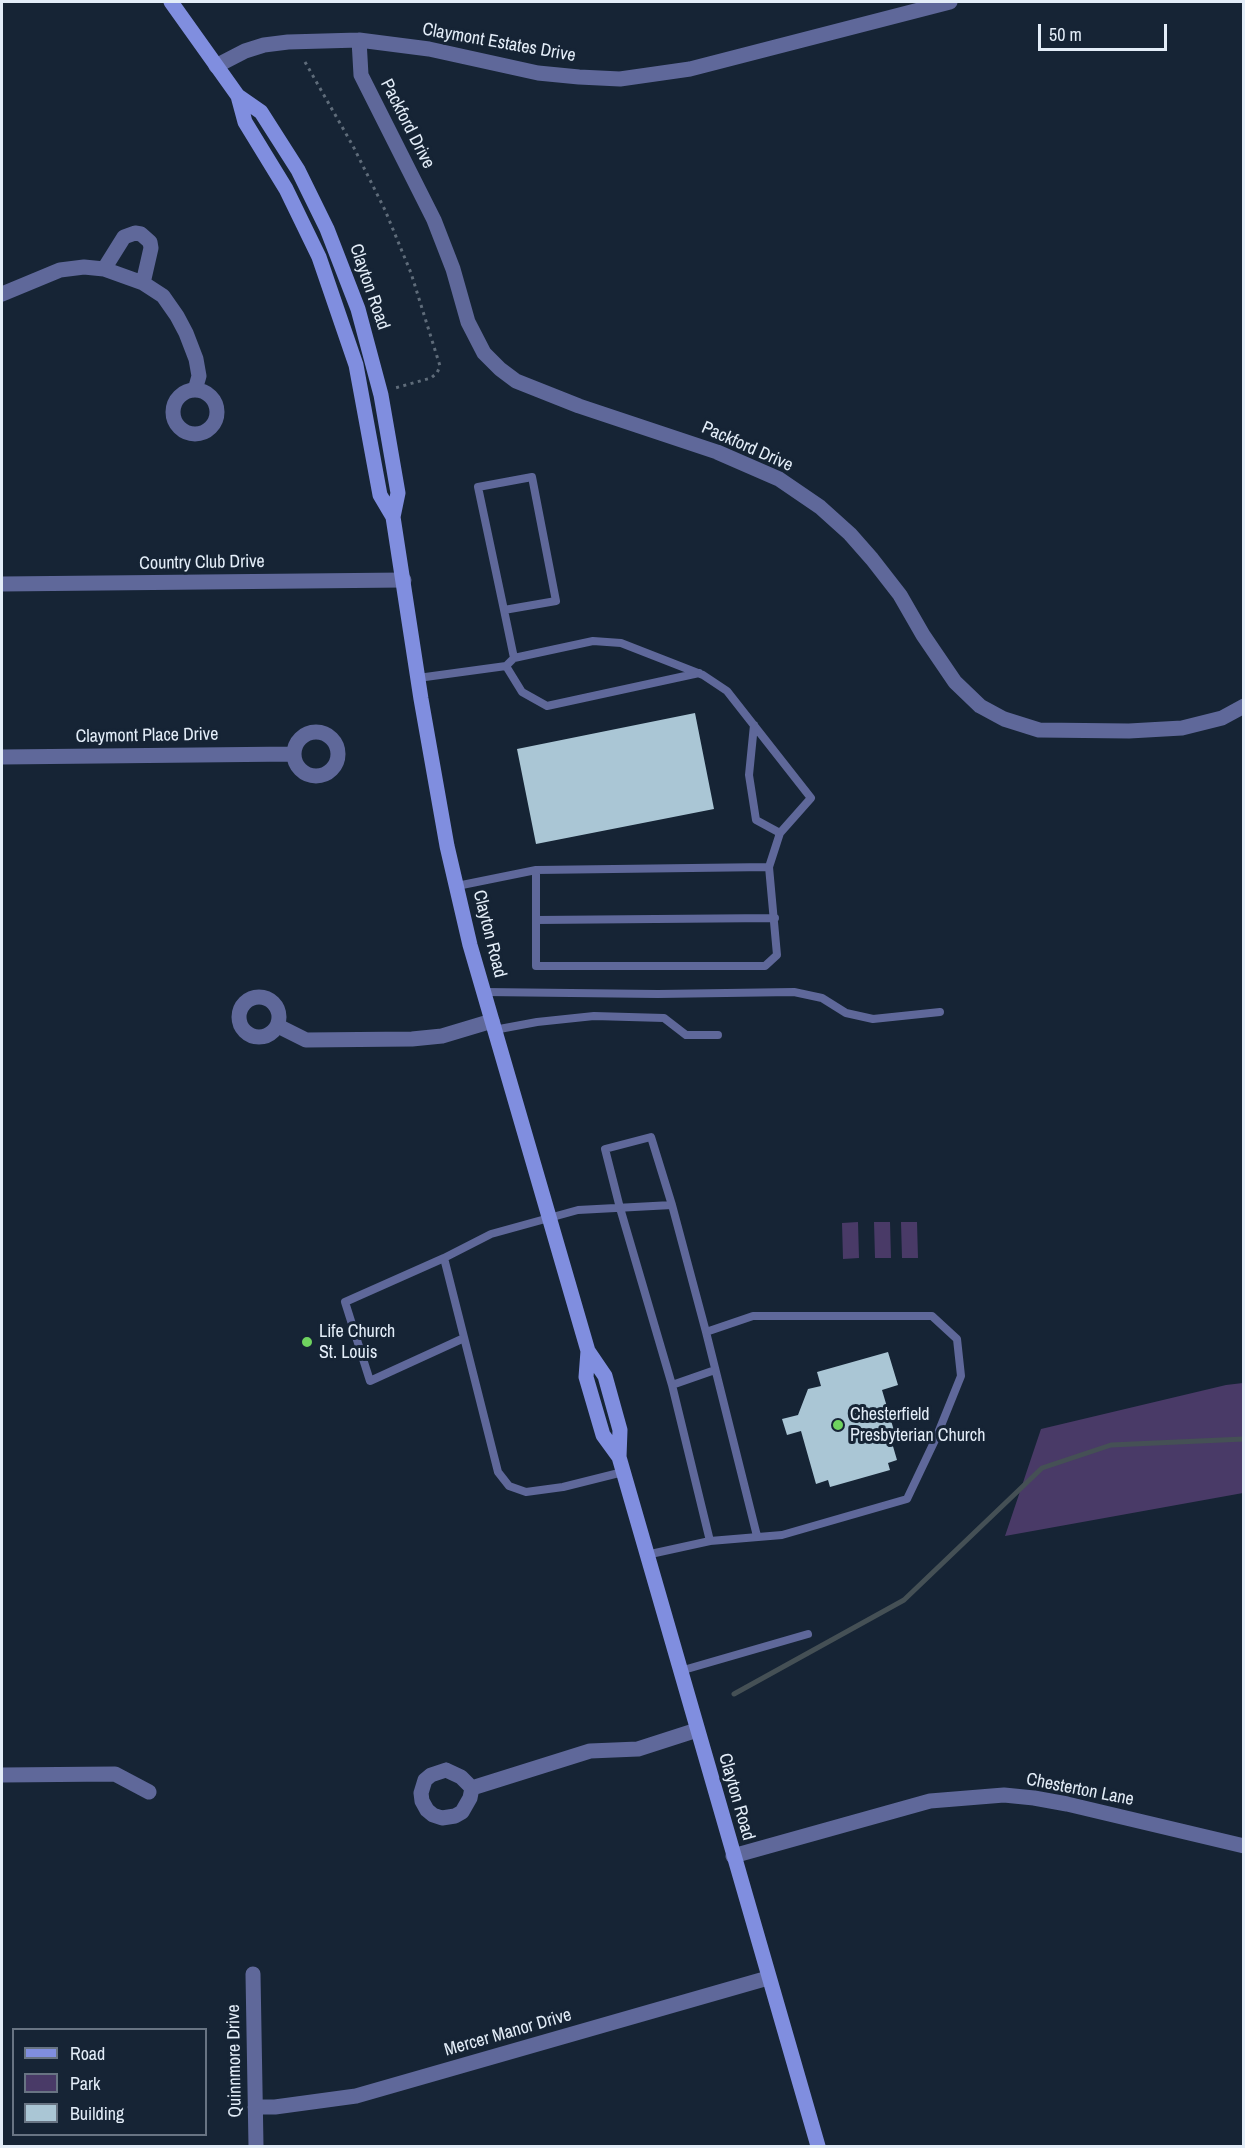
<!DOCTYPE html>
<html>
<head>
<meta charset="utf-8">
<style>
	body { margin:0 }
	#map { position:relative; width:1245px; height:2148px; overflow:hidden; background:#162435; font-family:"Archivo Narrow",sans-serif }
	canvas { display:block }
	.frame { position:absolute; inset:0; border:3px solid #e3edf8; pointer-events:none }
	.legend { position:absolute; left:12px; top:2028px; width:195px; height:108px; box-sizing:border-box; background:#162435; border:2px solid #687483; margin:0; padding:8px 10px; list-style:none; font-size:18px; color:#e3edf8 }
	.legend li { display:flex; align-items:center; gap:12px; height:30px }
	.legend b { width:30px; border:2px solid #687483 }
	.scale { position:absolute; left:1038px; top:24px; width:129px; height:27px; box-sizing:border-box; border:3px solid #e3edf8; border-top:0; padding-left:8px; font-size:18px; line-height:21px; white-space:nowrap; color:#e3edf8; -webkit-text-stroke:4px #162435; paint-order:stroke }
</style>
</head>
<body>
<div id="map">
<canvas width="1245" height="2148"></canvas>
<div class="frame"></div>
<ul class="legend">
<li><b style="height:8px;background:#808edf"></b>Road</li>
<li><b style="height:16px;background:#493a67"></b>Park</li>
<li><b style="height:16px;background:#aac6d5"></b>Building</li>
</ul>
<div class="scale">50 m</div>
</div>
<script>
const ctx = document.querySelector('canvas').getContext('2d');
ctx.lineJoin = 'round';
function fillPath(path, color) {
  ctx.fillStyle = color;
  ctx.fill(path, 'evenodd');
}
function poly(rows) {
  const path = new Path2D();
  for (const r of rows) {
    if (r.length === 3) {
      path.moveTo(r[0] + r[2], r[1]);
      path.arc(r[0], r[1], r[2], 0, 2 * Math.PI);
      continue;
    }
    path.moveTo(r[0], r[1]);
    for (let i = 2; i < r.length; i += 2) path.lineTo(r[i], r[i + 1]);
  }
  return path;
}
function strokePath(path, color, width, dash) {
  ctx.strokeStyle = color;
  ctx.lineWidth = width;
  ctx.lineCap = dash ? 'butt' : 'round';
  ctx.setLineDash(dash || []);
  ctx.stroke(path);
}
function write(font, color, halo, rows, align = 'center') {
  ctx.font = font + ' "Archivo Narrow",sans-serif';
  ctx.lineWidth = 6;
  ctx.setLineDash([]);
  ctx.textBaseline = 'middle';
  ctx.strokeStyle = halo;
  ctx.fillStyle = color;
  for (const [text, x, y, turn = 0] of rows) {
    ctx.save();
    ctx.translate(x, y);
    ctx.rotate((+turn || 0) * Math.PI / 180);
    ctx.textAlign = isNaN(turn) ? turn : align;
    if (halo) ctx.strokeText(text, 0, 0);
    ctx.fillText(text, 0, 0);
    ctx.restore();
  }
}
fillPath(poly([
	[858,1222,859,1258,843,1259,842,1223],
	[874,1222,890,1222,891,1258,875,1258],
	[901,1222,917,1222,918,1258,902,1258],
	[1243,1383,1243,1493,1005,1536,1041,1429,1226,1385]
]), '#493a67');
strokePath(poly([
	[734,1694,904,1600,1042,1468,1111,1445,1244,1439]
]), '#455055', 5);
fillPath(poly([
	[695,713,714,809,536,844,517,749],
	[888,1352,898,1385,882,1390,895,1434,890,1436,897,1460,888,1463,890,1470,830,1487,828,1480,816,1484,801,1431,787,1435,782,1419,798,1415,808,1389,821,1386,817,1372]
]), '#aac6d5');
strokePath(poly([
	[305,62,353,146,385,210,411,273,440,366,437,373,431,378,395,388]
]), '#5f6c7a', 3, [3, 4.5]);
strokePath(poly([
	[504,610,556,601,532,477,478,487,504,610,514,658],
	[506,666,522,692,547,706,699,673],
	[418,678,506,666,514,658,593,641,621,643,703,675,727,691,811,798,780,833,769,867],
	[754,725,749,775,756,820,780,833],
	[457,886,536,870,769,867,777,955,765,966,536,966,536,870],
	[536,920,775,918],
	[484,992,658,994,794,992,822,998,846,1013,873,1019,940,1012],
	[494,1030,537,1022,594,1016,664,1018,686,1035,718,1035],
	[672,1205,651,1137,605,1149,620,1208,672,1385,715,1370],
	[444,1258,345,1302,370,1381,464,1338],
	[672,1385,710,1541],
	[623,1472,563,1487,526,1492,509,1486,498,1472,444,1258,491,1234,578,1210,672,1205,706,1332],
	[646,1555,710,1541,782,1535,907,1499,936,1438,961,1376,957,1339,932,1316,753,1316,706,1332,757,1536],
	[680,1671,808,1634]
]), '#5f689a', 8);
strokePath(poly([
	[359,40,361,75,434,220,453,269,468,322,484,353,500,369,516,381,579,406,717,452,779,479,820,507,850,534,872,559,900,595,923,635,955,682,980,706,1004,719,1039,730,1129,731,1182,728,1222,718,1244,706],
	[216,66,245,51,264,45,288,42,359,40,429,49,538,73,579,77,620,79,690,69,950,2],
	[104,269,124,237,135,233,141,234,150,242,151,248,143,283],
	[2,294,60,270,84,267,104,269,143,283,163,296,177,316,186,333,196,359,199,376,195,390],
	[195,412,22],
	[2,584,404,580],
	[316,754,22],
	[2,757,294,754],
	[259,1017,20],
	[278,1026,306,1040,412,1039,442,1036,492,1021],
	[446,1770,461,1777,472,1788,470,1798,462,1812,455,1816,442,1818,433,1815,427,1810,422,1801,421,1793,425,1780,431,1775,446,1770],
	[2,1775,115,1774,149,1792],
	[472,1788,590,1751,638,1749,697,1730],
	[733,1856,930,1801,1004,1795,1034,1798,1067,1804,1244,1846],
	[253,1974,256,2146],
	[255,2107,275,2107,356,2096,768,1978]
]), '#5f689a', 15);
strokePath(poly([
	[171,2,238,96,261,112,298,170,327,229,358,309,381,395,398,493,393,517],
	[238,96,245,122,286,189,319,257,356,365,380,495,393,517,421,699,447,846,470,945,588,1351,605,1376,620,1430,619,1457],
	[588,1351,586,1377,603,1435,619,1457,818,2146]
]), '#808edf', 15);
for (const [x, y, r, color] of [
	[307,1342,6,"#6fd35f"],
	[838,1425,6,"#6fd35f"]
]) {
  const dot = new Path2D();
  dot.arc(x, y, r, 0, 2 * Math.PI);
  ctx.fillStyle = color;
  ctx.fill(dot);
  strokePath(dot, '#162435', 2);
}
write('18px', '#e3edf8', '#162435', [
	["Claymont Estates Drive",499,43,10],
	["Packford Drive",407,124,63],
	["Clayton Road",369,287,71],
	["Packford Drive",747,447,24],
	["Country Club Drive",202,563,-1],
	["Claymont Place Drive",147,736,-1],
	["Clayton Road",489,934,76],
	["Chesterton Lane",1080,1790,11],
	["Clayton Road",736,1797,74],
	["Mercer Manor Drive",508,2033,-16],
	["Quinnmore Drive",235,2061,-91]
]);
write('18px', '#e3edf8', '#162435', [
	["Life Church",319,1332],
	["St. Louis",319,1353],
	["Chesterfield",850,1415],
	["Presbyterian Church",850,1436]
], 'left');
</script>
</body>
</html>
